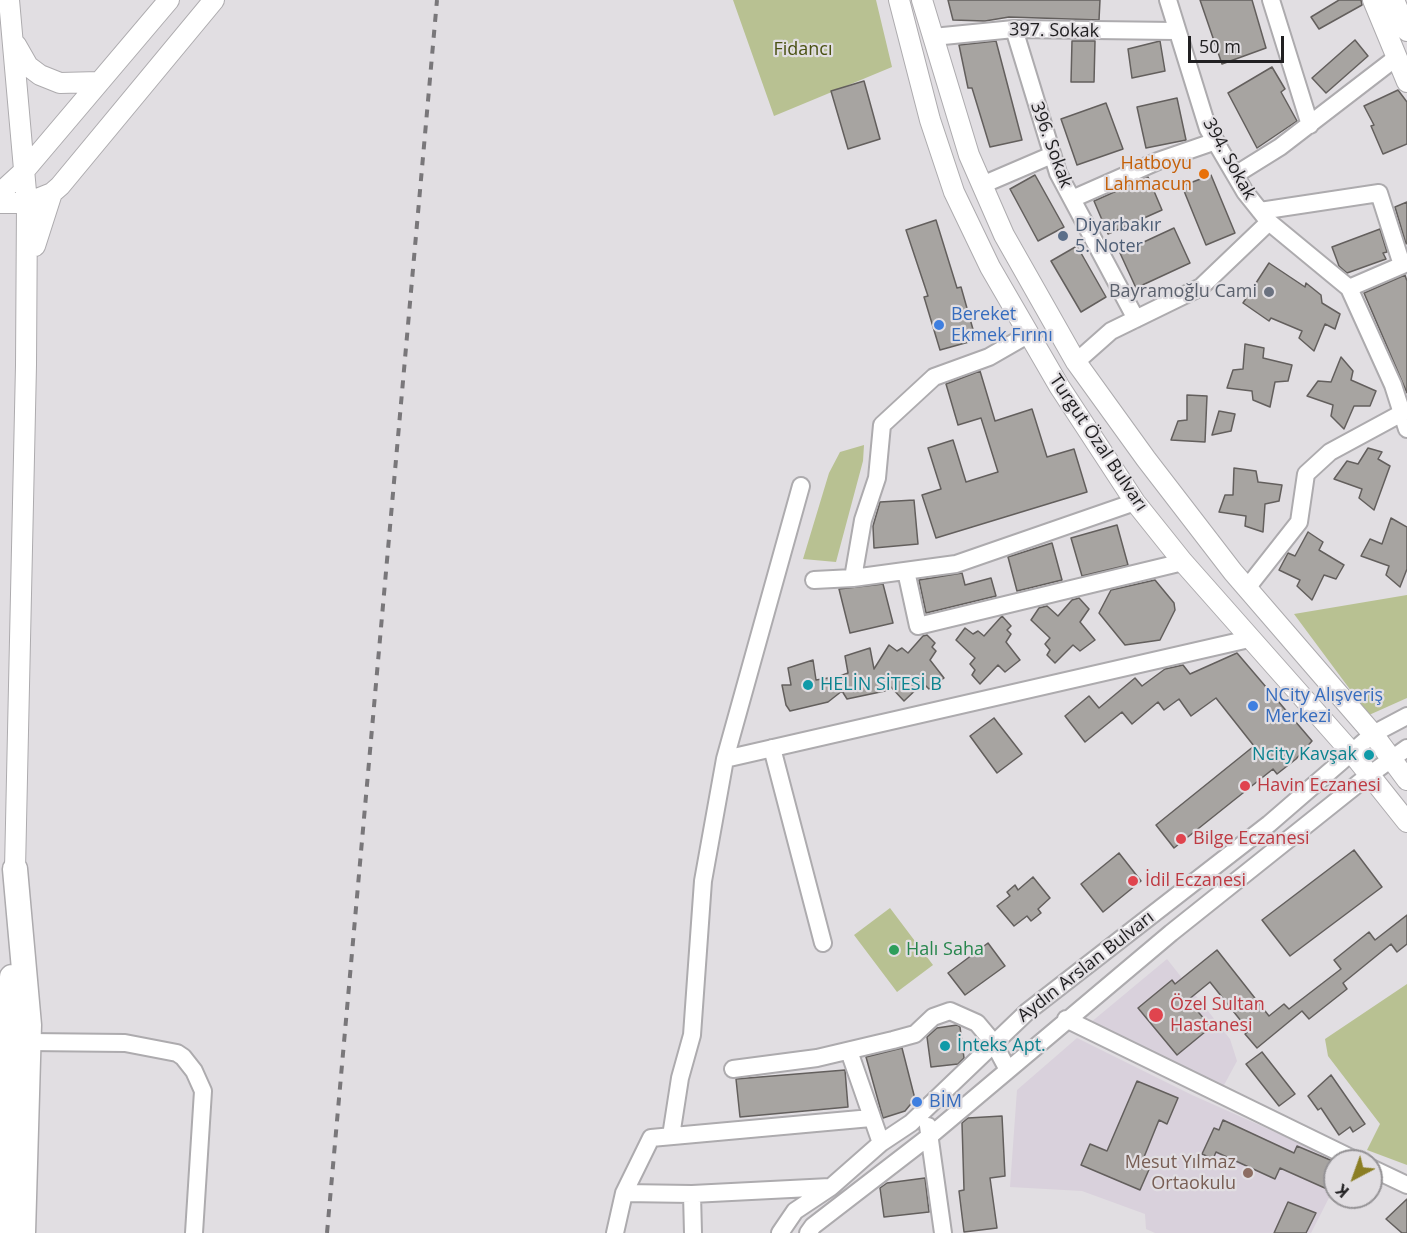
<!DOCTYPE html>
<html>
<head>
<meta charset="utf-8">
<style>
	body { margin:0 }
	#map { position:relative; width:1407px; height:1233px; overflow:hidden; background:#e1dee2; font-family:"Open Sans",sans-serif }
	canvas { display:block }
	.north { position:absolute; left:1323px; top:1149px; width:60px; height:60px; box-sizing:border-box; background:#e1dee2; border:2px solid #949295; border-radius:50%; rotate:221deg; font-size:16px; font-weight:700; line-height:24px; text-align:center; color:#212022 }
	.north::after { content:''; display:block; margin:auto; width:21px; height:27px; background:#8b7e24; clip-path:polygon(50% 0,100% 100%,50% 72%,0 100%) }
	.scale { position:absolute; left:1188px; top:36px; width:96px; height:27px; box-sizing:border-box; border:3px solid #212022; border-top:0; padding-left:8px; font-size:18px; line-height:21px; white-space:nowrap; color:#212022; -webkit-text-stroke:4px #e1dee2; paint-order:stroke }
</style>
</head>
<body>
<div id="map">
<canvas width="1407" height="1233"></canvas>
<div class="north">K</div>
<div class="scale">50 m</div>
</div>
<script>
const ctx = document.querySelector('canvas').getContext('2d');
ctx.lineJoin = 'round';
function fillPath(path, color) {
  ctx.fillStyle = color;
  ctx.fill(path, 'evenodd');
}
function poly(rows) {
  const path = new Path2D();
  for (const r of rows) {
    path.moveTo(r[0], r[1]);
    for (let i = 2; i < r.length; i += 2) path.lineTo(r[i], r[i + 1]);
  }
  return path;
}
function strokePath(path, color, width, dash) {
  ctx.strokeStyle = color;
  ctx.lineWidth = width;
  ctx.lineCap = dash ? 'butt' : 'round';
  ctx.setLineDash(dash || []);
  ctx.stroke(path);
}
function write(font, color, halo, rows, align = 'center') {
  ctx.font = font + ' "Open Sans",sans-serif';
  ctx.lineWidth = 4.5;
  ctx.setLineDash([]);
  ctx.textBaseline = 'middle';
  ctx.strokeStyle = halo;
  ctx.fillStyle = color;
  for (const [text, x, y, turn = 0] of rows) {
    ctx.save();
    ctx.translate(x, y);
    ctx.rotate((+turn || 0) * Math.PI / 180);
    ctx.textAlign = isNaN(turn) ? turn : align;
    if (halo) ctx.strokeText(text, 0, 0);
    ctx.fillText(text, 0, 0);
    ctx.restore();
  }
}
fillPath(poly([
	[1167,959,1230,1039,1237,1061,1223,1087,1090,1023],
	[1077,1038,1192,1095,1340,1161,1335,1161,1335,1186,1311,1233,1155,1233,1146,1229,1145,1214,1082,1191,1010,1187,1017,1090]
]), '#d9d1dc');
fillPath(poly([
	[733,0,876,0,892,67,774,116],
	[864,445,863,461,836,562,803,559,829,473,840,452],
	[1407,595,1407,698,1369,715,1294,614],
	[890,908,933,965,897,992,854,935],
	[1407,984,1407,1165,1367,1150,1380,1124,1328,1056,1325,1039]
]), '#b8c192');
const building = poly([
	[948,0,1100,0,1099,20,1009,17,985,21,953,20,948,0],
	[1200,0,1252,0,1266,48,1222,64,1200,0],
	[1339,0,1361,0,1362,5,1319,29,1311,17,1339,0],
	[1355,40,1368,56,1326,93,1312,78,1355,40],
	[996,41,1022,140,990,147,972,88,968,88,959,45,996,41],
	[1072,41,1095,41,1094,82,1071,82,1072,41],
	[1160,41,1165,71,1132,78,1128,49,1160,41],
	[1272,67,1285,89,1281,92,1297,121,1257,148,1228,93,1272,67],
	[864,81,880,139,848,149,831,91,864,81],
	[1398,90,1407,102,1407,144,1383,154,1371,126,1374,125,1364,106,1398,90],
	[1177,98,1186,140,1146,148,1137,107,1177,98],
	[1106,103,1123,149,1077,165,1061,119,1106,103],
	[1035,175,1064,227,1038,241,1010,189,1035,175],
	[1211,175,1235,233,1206,245,1182,186,1211,175],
	[1148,177,1162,210,1108,234,1094,201,1148,177],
	[1407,202,1407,243,1406,244,1395,207,1407,202],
	[936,220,957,288,961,287,976,340,940,350,924,297,928,296,906,230,936,220],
	[1174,228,1190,263,1136,288,1120,253,1174,228],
	[1380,229,1387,252,1383,253,1386,259,1347,273,1339,266,1332,247,1380,229],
	[1077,246,1106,297,1081,312,1051,261,1077,246],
	[1269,263,1305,287,1306,283,1321,295,1322,303,1340,314,1335,329,1325,324,1314,351,1299,338,1302,331,1271,318,1269,321,1243,303,1269,263],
	[1405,275,1407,281,1407,393,1364,293,1405,275],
	[1245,344,1264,348,1263,358,1292,365,1288,381,1275,382,1270,407,1253,400,1252,391,1227,388,1233,370,1243,369,1245,344],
	[1341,357,1353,371,1351,380,1376,391,1370,406,1354,406,1344,429,1331,416,1333,405,1307,396,1318,381,1331,382,1341,357],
	[980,371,995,421,1032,409,1047,457,1074,449,1087,492,936,538,922,495,941,489,928,448,953,440,966,482,998,472,981,418,958,425,946,384,980,371],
	[1187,395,1207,396,1205,442,1171,440,1178,421,1187,420,1187,395],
	[1219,411,1235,414,1231,431,1212,435,1219,411],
	[1368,448,1382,452,1378,459,1390,466,1374,510,1359,498,1362,489,1334,479,1347,461,1358,464,1368,448],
	[1234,468,1256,471,1258,482,1282,485,1279,501,1265,504,1263,532,1245,526,1246,516,1219,512,1225,495,1233,495,1234,468],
	[914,500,918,544,874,548,873,526,880,502,914,500],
	[1391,518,1407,527,1407,569,1400,587,1386,575,1389,566,1361,556,1370,539,1382,544,1391,518],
	[1117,525,1128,565,1082,576,1071,538,1117,525],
	[1308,532,1323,542,1319,550,1344,565,1336,579,1324,575,1312,600,1297,586,1300,580,1279,570,1288,553,1295,556,1308,532],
	[1052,543,1062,580,1017,591,1008,557,1052,543],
	[962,573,965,585,991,578,996,596,926,613,919,580,962,573],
	[1155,580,1174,603,1175,610,1160,640,1125,645,1099,613,1111,590,1155,580],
	[883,584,893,623,850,633,839,589,883,584],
	[1079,598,1089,609,1080,622,1095,640,1080,651,1073,645,1055,663,1047,655,1050,650,1045,644,1050,638,1031,620,1039,608,1047,606,1058,616,1072,600,1079,598],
	[1002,616,1011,626,1007,630,1011,634,1006,642,1020,660,1005,672,998,665,980,684,972,675,975,670,970,664,975,658,956,640,965,628,973,634,978,631,984,636,1002,616],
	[927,635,935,643,932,647,936,651,930,660,944,678,929,689,923,683,904,701,890,686,885,691,847,699,842,691,828,702,790,711,786,705,782,685,791,685,788,668,813,660,816,680,840,676,848,673,845,656,870,648,874,669,889,645,897,651,902,648,908,653,923,636,927,635],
	[1237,653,1312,741,1296,759,1277,774,1273,769,1174,848,1156,825,1254,746,1216,698,1191,716,1179,699,1164,710,1158,702,1132,724,1122,712,1085,742,1065,716,1089,696,1099,708,1135,678,1142,686,1165,669,1183,665,1190,674,1237,653],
	[994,718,1022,754,997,773,970,736,994,718],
	[1354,850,1382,887,1290,956,1262,920,1354,850],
	[1119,853,1141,881,1103,912,1081,884,1119,853],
	[1033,877,1050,898,1038,909,1041,913,1031,921,1027,916,1014,926,997,906,1010,896,1007,892,1015,885,1018,890,1033,877],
	[1407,915,1407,944,1397,952,1391,944,1343,983,1347,989,1309,1019,1302,1011,1257,1048,1245,1034,1249,1031,1210,982,1188,1000,1211,1027,1177,1055,1138,1008,1172,980,1175,984,1217,950,1269,1016,1284,1004,1289,1009,1341,969,1334,960,1369,932,1375,940,1407,915],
	[988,943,1005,966,965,995,948,973,988,943],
	[957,1025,960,1027,964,1058,958,1064,931,1067,927,1037,937,1028,957,1025],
	[902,1048,915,1099,905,1111,883,1118,866,1057,902,1048],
	[1262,1052,1295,1094,1279,1106,1246,1064,1262,1052],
	[845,1070,848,1107,740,1117,736,1079,845,1070],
	[1331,1075,1365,1124,1353,1132,1350,1127,1339,1135,1321,1108,1318,1110,1308,1096,1331,1075],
	[1137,1081,1178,1098,1167,1124,1159,1120,1142,1162,1151,1165,1140,1190,1081,1165,1090,1144,1107,1151,1137,1081],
	[1002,1116,1005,1176,990,1178,997,1228,964,1232,959,1191,964,1190,962,1123,968,1118,1002,1116],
	[1223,1120,1294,1153,1297,1146,1335,1162,1335,1171,1327,1189,1280,1168,1275,1179,1216,1152,1213,1159,1202,1154,1214,1128,1219,1130,1223,1120],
	[925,1178,929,1212,884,1217,880,1188,887,1183,925,1178],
	[1407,1199,1407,1233,1402,1233,1386,1219,1407,1199],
	[1288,1202,1316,1213,1306,1233,1274,1233,1288,1202]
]);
fillPath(building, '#a7a4a1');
strokePath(building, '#635f5d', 1.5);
const minor = poly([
	[1168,0,1208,129,1245,192,1269,222,1349,288,1393,385,1407,429],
	[1271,0,1310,125],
	[1014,29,1058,173,1136,319],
	[933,37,1014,29,1175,31],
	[1235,175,1280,147,1397,57],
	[982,185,1052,155],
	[1072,199,1158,161,1216,141],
	[1260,211,1379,193,1402,265],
	[1349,288,1407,263],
	[1076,362,1111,331,1201,287,1269,222],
	[801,486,725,759,1249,639],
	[906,571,918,626,1183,562],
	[853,578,863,520,877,478,882,425,934,377,989,357,1029,334],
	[814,580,853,578,956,564,1135,502],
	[1247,588,1299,522,1306,474,1330,452,1402,413],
	[772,748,823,943],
	[1066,1019,1357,1161],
	[29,1042,125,1043,177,1053,183,1057,194,1071,203,1091,194,1233],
	[849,1051,881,1143],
	[733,1069,817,1058,893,1040,915,1034,933,1017,950,1011,977,1023,993,1042,1007,1068],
	[928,1126,943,1233],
	[671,1136,680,1078,692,1035,703,881,725,759],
	[1371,1168,1407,1185],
	[624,1193,692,1194,830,1187],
	[692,1194,693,1233],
	[615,1233,624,1193,651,1138,871,1118],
	[780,1233,795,1211,831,1187,881,1143,911,1123,1027,1012,1269,824,1373,734,1407,716],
	[808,1233,813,1226,931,1135,1171,933,1369,775,1407,748]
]);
const major = poly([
	[9,0,27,203,26,365,15,869],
	[899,0,930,120,954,192,990,267,1059,386,1135,502,1183,562,1352,753,1407,822],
	[922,0,969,155,1004,235,1076,362,1146,459,1233,572,1373,734,1407,780],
	[1373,0,1407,82],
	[1394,0,1407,31],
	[16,45,28,66,40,75,60,83,99,82],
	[0,193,25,170,169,0],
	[0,203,27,203,52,193,60,186,214,0],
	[35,246,52,193]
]);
const highway = poly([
	[15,869,29,1025,23,1233],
	[5,1233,12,977]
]);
strokePath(minor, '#adabae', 20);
strokePath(major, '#adabae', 22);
strokePath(highway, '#adabae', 27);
strokePath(minor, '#fff', 16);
strokePath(major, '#fff', 20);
strokePath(highway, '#fff', 24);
strokePath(poly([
	[327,1233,437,0]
]), '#79777a', 4, [8, 8]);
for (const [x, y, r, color] of [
	[1204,174,6,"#e8710a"],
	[1063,236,6,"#5c6f8a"],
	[1269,292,6,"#6b7280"],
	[939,325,6,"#3f7fe0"],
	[808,685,6,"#0f9aa8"],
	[1253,706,6,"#3f7fe0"],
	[1369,755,6,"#0f9aa8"],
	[1245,786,6,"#e0444e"],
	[1181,839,6,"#e0444e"],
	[1133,881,6,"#e0444e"],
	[894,950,6,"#2e9e5b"],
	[1156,1015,8,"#e0444e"],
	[945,1046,6,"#0f9aa8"],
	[917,1102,6,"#3f7fe0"],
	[1248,1173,6,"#8d6e63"]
]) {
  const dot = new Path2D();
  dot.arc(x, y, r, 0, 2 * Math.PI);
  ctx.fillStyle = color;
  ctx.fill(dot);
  strokePath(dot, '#e1dee2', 2);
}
write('18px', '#212022', '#e1dee2', [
	["397. Sokak",1054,31,1],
	["396. Sokak",1051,145,70],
	["394. Sokak",1229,159,61],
	["Turgut Özal Bulvarı",1098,443,56],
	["Aydın Arslan Bulvarı",1086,967,-38]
]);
write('18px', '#495112', '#e1dee2', [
	["Fidancı",803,50]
]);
write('18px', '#c56008', '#e1dee2', [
	["Hatboyu",1192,164],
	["Lahmacun",1192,185]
], 'right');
write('18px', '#4e5e75', '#e1dee2', [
	["Diyarbakır",1075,226],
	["5. Noter",1075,247]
], 'left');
write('18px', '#5b616d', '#e1dee2', [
	["Bayramoğlu Cami",1257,292]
], 'right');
write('18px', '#366cbe', '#e1dee2', [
	["Bereket",951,315],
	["Ekmek Fırını",951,336],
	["NCity Alışveriş",1265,696],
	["Merkezi",1265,717],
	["BİM",929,1102]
], 'left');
write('18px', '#0d838f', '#e1dee2', [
	["HELİN SİTESİ B",820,685],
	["Ncity Kavşak",1357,755,"right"],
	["İnteks Apt.",957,1046]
], 'left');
write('18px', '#be3a42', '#e1dee2', [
	["Havin Eczanesi",1257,786],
	["Bilge Eczanesi",1193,839],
	["İdil Eczanesi",1145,881],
	["Özel Sultan",1170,1005],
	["Hastanesi",1170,1026]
], 'left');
write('18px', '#27864d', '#e1dee2', [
	["Halı Saha",906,950]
], 'left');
write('18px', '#785e54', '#e1dee2', [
	["Mesut Yılmaz",1236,1163],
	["Ortaokulu",1236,1184]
], 'right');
</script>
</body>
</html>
